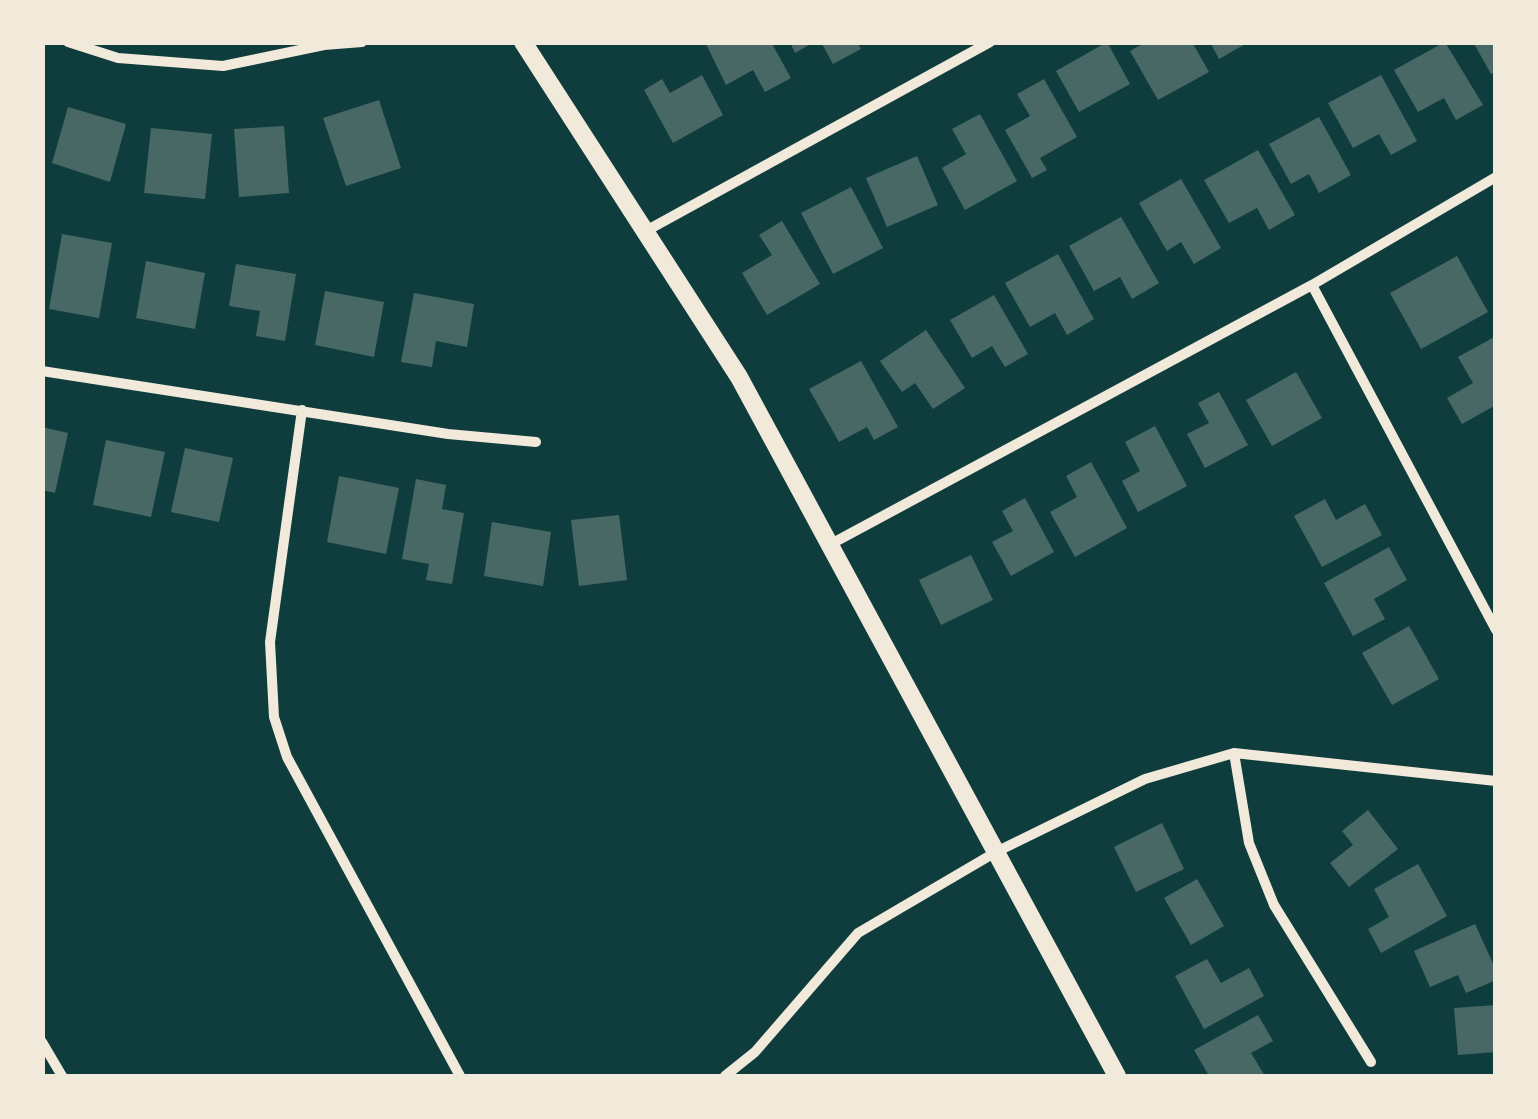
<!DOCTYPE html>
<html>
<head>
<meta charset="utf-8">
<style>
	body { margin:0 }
	#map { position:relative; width:1538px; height:1119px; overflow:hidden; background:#0f3d3e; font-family:Signika,sans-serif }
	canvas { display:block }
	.frame { position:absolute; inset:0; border:45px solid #f1e9da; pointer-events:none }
</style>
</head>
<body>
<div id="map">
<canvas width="1538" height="1119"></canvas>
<div class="frame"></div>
</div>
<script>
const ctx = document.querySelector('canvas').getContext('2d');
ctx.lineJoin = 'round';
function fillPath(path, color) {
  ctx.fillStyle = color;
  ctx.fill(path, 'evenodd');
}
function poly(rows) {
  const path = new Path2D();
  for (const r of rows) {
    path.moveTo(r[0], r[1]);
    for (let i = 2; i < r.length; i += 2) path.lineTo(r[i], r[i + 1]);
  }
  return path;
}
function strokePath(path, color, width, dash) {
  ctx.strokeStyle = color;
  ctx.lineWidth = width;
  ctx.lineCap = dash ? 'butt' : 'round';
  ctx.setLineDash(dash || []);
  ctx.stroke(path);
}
fillPath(poly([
	[705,42,771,42,791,78,765,92,753,70,726,85],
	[790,42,814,42,795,53],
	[821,42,857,42,861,49,833,64],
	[1107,42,1130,84,1079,112,1056,71],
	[1146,42,1192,42,1209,72,1158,100,1130,51],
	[1210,42,1249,42,1219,59],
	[1445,42,1483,105,1456,120,1444,98,1418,112,1394,70],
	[1473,42,1496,42,1496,71,1491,74],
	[702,75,723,115,673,143,644,90,662,79,670,93],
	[1381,75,1417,141,1391,155,1379,134,1353,148,1328,103],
	[1044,79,1077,137,1040,158,1047,170,1032,178,1005,130,1030,116,1017,94],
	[379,100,401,168,346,186,323,118],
	[68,107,126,124,110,182,52,163],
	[980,114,1017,181,965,210,942,168,966,154,952,129],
	[1319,117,1351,175,1319,193,1309,174,1291,184,1269,144],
	[284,126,289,193,239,197,234,129],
	[151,128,212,134,205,199,144,193],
	[1258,150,1295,215,1269,230,1257,208,1229,223,1204,180],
	[917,156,938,205,887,227,866,178],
	[1181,179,1221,248,1194,264,1181,242,1167,251,1139,203],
	[851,187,883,248,833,274,801,213],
	[1121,217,1159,283,1132,299,1120,277,1094,291,1069,246],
	[782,221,820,284,767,315,742,273,772,255,759,235],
	[62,234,112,243,99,318,49,309],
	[1058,254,1094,319,1067,335,1055,313,1030,327,1005,283],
	[1457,256,1488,312,1421,349,1390,293],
	[146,261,205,273,195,329,136,318],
	[236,264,296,274,285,341,256,336,260,311,229,306],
	[325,291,384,302,374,357,315,345],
	[414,293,474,304,467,347,436,341,432,367,401,362],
	[994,295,1028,354,1005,367,992,346,972,358,950,320],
	[926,330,965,388,933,409,915,383,902,392,880,361],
	[1496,336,1496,405,1462,424,1447,398,1473,383,1458,357],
	[861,361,898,427,874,440,867,427,839,442,809,389],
	[1296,372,1322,418,1272,446,1246,400],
	[1219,392,1248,445,1205,468,1187,434,1209,423,1198,403],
	[1155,426,1187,486,1138,512,1122,481,1140,471,1125,442],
	[42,427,68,433,55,493,42,490],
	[106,440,165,452,151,517,93,505],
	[185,448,233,458,219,522,171,512],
	[1091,462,1127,528,1075,557,1050,512,1077,497,1066,476],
	[339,476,399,488,386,554,327,542],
	[416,479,446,485,442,509,464,513,452,584,426,580,429,564,402,559],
	[1025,498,1054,552,1011,576,992,542,1013,531,1002,511],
	[1325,499,1336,520,1365,504,1382,535,1322,567,1294,516],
	[619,515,627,580,579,586,571,520],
	[492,522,551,532,543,586,484,576],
	[1389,547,1407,580,1374,599,1385,619,1353,636,1324,583],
	[971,555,993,600,941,625,919,580],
	[1409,626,1439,679,1392,705,1362,653],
	[1368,810,1398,849,1349,887,1330,863,1353,845,1342,831],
	[1162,823,1184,869,1136,892,1114,847],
	[1418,864,1447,916,1381,953,1368,929,1389,917,1374,889],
	[1197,879,1224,926,1191,945,1164,898],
	[1475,924,1496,970,1496,980,1466,993,1458,975,1430,987,1414,951],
	[1207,959,1221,983,1249,968,1264,996,1204,1029,1175,976],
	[1496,1005,1496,1052,1458,1055,1454,1008],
	[1258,1015,1273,1041,1251,1053,1265,1076,1209,1076,1194,1050]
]), '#486865');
strokePath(poly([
	[68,42,118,58,223,66,324,45,362,42],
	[644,232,990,42],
	[1312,285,1496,630],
	[42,371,448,434,536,442],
	[302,410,270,642,274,717,287,757,460,1076],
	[831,544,1312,285,1496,177],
	[1234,753,1249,843,1274,905,1371,1062],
	[42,1042,62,1076],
	[725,1076,755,1052,858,933,996,852,1145,779,1234,753,1496,781]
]), '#f1e9da', 10);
strokePath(poly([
	[523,42,739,377,1117,1076]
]), '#f1e9da', 18);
</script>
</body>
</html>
